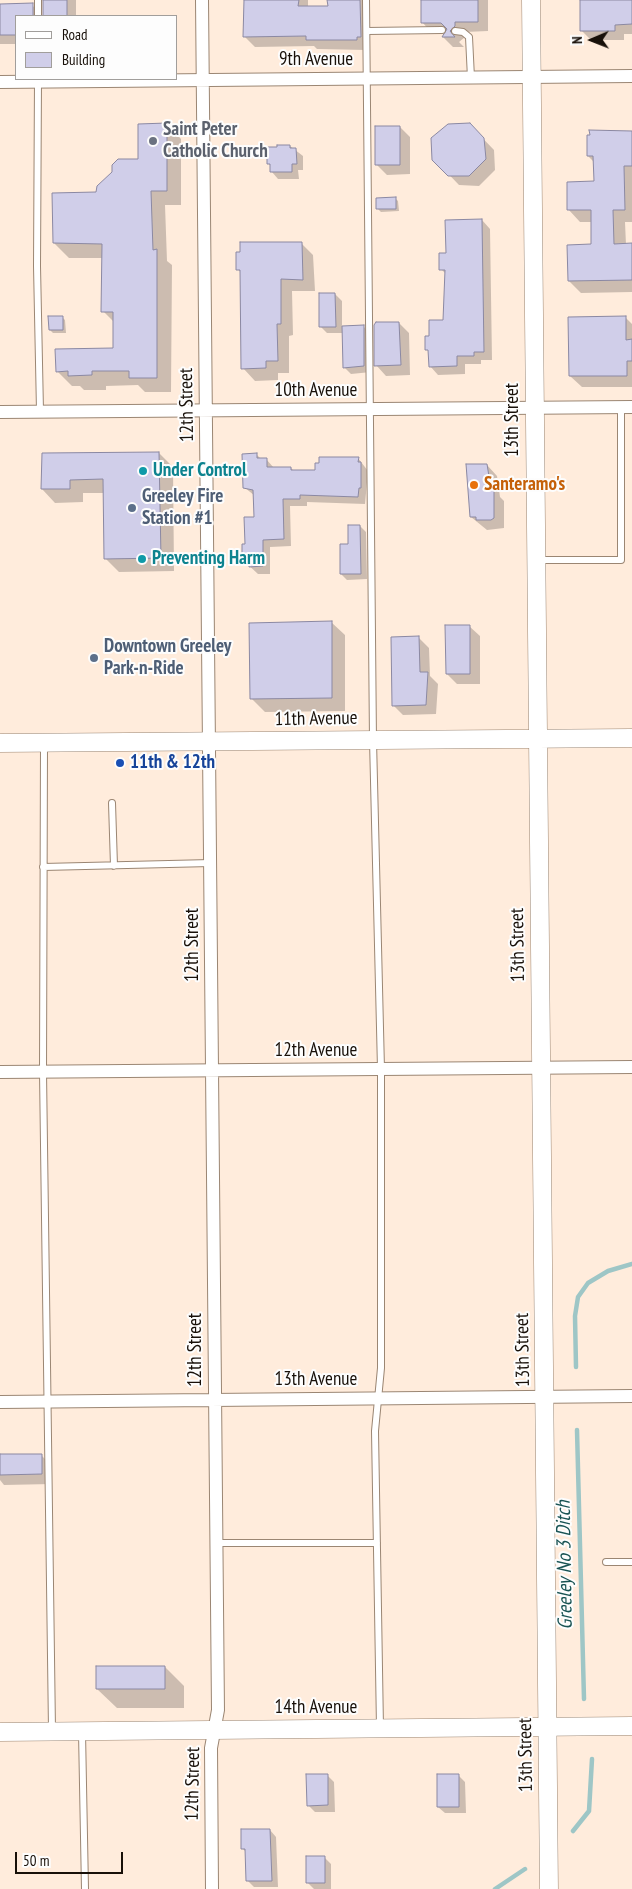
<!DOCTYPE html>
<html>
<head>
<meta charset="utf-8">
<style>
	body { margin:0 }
	#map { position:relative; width:632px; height:1889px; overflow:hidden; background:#ffecdc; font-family:"PT Sans Narrow",sans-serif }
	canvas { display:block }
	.legend { position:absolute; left:15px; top:15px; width:162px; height:65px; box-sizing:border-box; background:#fdfdfd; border:1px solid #a19e9b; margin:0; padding:6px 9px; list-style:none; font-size:15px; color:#181009 }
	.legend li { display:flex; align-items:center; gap:10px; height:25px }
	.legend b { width:25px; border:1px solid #a19e9b }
	.north { position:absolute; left:567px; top:15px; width:50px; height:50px; -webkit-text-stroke:4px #fdfdfd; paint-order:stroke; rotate:269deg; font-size:14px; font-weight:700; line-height:20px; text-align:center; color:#181009 }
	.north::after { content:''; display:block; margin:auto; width:18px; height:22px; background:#181009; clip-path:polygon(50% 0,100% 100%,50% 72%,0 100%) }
	.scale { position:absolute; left:15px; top:1852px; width:108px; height:22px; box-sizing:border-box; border:2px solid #181009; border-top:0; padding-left:6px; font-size:15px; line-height:18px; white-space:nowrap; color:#181009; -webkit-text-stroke:4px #fdfdfd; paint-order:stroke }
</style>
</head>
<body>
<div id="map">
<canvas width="632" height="1889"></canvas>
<ul class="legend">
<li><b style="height:6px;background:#fff"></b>Road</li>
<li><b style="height:14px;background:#d0cee9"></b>Building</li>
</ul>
<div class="north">N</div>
<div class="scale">50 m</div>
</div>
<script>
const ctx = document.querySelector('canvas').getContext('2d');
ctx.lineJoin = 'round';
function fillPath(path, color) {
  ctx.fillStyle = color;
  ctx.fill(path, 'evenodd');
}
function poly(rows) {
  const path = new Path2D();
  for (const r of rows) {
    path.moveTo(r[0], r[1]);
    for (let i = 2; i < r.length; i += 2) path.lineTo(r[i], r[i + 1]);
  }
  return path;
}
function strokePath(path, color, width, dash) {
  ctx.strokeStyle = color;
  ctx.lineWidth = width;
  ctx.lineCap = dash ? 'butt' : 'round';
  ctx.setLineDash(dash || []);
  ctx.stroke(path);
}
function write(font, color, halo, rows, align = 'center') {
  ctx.font = font + ' "PT Sans Narrow",sans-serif';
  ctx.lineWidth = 4;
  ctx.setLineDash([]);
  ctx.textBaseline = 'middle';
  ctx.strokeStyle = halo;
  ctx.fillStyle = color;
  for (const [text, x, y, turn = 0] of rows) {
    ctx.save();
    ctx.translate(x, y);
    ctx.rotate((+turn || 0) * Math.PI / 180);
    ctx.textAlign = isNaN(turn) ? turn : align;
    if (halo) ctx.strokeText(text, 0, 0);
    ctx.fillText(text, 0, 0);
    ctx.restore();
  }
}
fillPath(poly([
	[44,0,76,0,76,16,44,16],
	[244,0,308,0,308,7,329,7,329,0,369,0,370,46,366,46,366,50,317,49,314,46,255,47,245,37],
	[422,0,488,0,488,31,465,32,465,37,459,42,464,47,453,47,443,37,446,33,432,33,422,22],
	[581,0,632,0,632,34,624,34,624,40,591,40,581,30],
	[0,5,32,5,42,16,16,16,16,44,0,44],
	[167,124,181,139,181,205,165,205,167,261,172,265,171,392,145,392,138,385,106,386,106,390,84,390,80,386,72,386,57,371,115,349,115,323,103,311,103,258,69,258,54,243,97,194,139,161],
	[469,124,494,150,495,170,479,186,459,185,434,159],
	[400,127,410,137,410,174,387,175,376,164],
	[632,131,632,222,625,222,626,245,632,245,632,292,581,293,569,281,592,246,592,222,580,222,568,209,595,183,594,162,588,156],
	[290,146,303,156,303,170,298,170,299,179,278,179,272,172,272,167,268,163],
	[395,198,398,201,399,211,381,212,378,209],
	[482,220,490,229,492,360,481,360,481,364,465,364,465,374,438,375,430,366,430,352,427,349,430,338,444,321,446,274,441,269,447,254],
	[301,243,313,255,315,291,292,291,293,335,289,336,289,373,278,373,278,380,255,381,243,368,241,273,238,269],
	[335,294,342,301,342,327,364,327,370,334,371,372,351,374,344,367,343,333,327,333,321,327],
	[62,317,65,320,66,333,53,333,50,330],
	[625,317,632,324,632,387,582,387,570,376],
	[399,323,409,333,410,375,386,376,376,365],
	[159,453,173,467,174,571,119,572,105,558,104,493,83,493,83,502,55,503,42,489,43,454],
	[257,455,261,459,266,459,274,468,291,468,294,471,316,472,358,458,368,471,365,504,307,502,307,506,290,506,291,546,270,547,270,574,258,574,244,561,255,518,255,496,244,487],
	[487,465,497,476,500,497,504,501,504,528,487,530,471,517],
	[360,526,366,532,367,579,347,580,341,574,350,545],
	[331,622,345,635,345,711,265,712,251,698],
	[469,626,480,636,480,684,457,684,447,674],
	[419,638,429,648,430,676,438,684,436,714,403,715,393,705],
	[0,1455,41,1455,51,1465,52,1484,4,1485,0,1480],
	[165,1667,184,1686,184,1708,117,1708,97,1689],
	[327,1775,334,1782,335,1812,315,1812,308,1805],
	[459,1776,465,1782,466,1813,445,1813,438,1807],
	[270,1830,276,1837,278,1887,254,1887,247,1880,247,1853,242,1848],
	[324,1857,331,1864,331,1889,314,1889,308,1883]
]), '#0003');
strokePath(poly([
	[576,1367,575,1316,578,1297,588,1283,608,1271,632,1264],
	[577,1430,584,1699],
	[573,1831,589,1811,592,1759],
	[495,1889,525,1869]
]), '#9ec6c6', 4.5);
const building = poly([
	[43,0,67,0,67,16,43,16,43,0],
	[244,0,299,0,298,6,328,6,327,0,360,0,361,37,357,37,357,40,306,40,306,36,243,37,244,0],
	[421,0,478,0,478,22,455,22,455,26,450,31,455,37,442,37,447,29,441,23,421,23,421,0],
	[580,0,632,0,632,24,615,25,615,31,580,31,580,0],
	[33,3,33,16,16,16,16,35,0,35,0,4,33,3],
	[167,123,167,191,151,191,153,250,157,249,157,378,129,378,129,371,92,371,92,375,68,376,68,371,56,372,55,349,113,348,113,312,101,312,102,244,53,243,52,193,96,192,97,186,112,172,112,165,118,159,138,159,138,124,167,123],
	[470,123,484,138,486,159,469,176,448,176,432,160,431,138,448,124,470,123],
	[375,126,400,126,400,165,375,165,375,126],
	[589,130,632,131,632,166,624,166,625,210,613,210,614,244,632,243,632,280,568,281,567,245,591,244,591,210,567,210,567,182,594,181,593,156,587,156,587,135,590,135,589,130],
	[277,145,290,145,290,148,296,148,297,164,292,164,292,172,270,172,270,164,267,164,267,147,277,147,277,145],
	[396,197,396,209,376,209,376,198,396,197],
	[482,219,484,352,474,352,474,356,457,356,457,366,429,367,428,350,425,350,425,336,429,336,429,320,443,320,445,270,439,270,439,253,446,253,445,220,482,219],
	[240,242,302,242,303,280,281,279,281,324,277,324,278,361,266,361,266,368,241,369,240,270,236,270,236,252,240,252,240,242],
	[319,293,335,293,336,327,319,327,319,293],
	[48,316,63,316,63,330,49,330,48,316],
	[626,316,626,340,632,339,632,361,627,361,627,376,569,376,568,317,626,316],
	[376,322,399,322,401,365,374,366,374,325,376,322],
	[364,325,364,366,343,368,342,326,364,325],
	[159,452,161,558,104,559,103,479,70,480,70,489,41,489,42,453,159,452],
	[257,453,257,458,267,458,267,467,291,467,291,470,315,470,315,463,319,463,319,457,359,457,358,462,361,462,361,488,359,488,358,497,300,495,300,499,283,499,284,539,263,540,263,566,249,567,249,562,242,562,242,544,245,544,244,517,254,517,253,490,243,488,242,454,257,453],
	[466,464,487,464,491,489,494,489,494,518,491,520,476,520,476,517,470,517,466,464],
	[348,525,360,525,361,574,340,574,340,544,348,544,348,525],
	[332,621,332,698,250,699,249,623,332,621],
	[445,625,470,625,470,674,446,674,445,625],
	[419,636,420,672,428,672,426,705,392,706,391,637,419,636],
	[0,1454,42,1454,42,1474,0,1475,0,1454],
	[96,1666,165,1666,165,1689,96,1689,96,1666],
	[306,1774,328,1774,328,1805,307,1806,306,1774],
	[437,1774,459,1774,459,1807,437,1807,437,1774],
	[241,1829,270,1829,272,1881,246,1881,245,1849,241,1849,241,1829],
	[306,1856,325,1856,325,1883,306,1883,306,1856]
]);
fillPath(building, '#d0cee9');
strokePath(building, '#8b88a2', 1);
const lane = poly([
	[38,0,38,16],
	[366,0,373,740,381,1069,381,1368,375,1431,380,1728],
	[367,31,442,30],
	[455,31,463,32,469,37,471,78],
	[38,80,37,266,40,411],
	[538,560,621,560,621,407],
	[44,745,43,1072,52,1730],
	[112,803,114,866],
	[43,867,211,863],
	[216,1543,377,1543],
	[606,1562,632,1562],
	[82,1732,85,1889]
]);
const street = poly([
	[202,0,218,1710,211,1748,212,1889],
	[0,82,632,76],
	[0,412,632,407],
	[0,1072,632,1067],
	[0,1402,632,1396]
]);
const secondary = poly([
	[531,0,549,1889],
	[0,743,632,738],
	[0,1732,632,1726]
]);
strokePath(lane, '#9b8673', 8);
strokePath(street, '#9b8673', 14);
strokePath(secondary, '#9b8673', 19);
strokePath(lane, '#fff', 6);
strokePath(street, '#fff', 12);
strokePath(secondary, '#fff', 18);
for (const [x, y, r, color] of [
	[153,141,5,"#6b7280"],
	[143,471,5,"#0f9aa8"],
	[474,485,5,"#e8710a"],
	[132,508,5,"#5c6f8a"],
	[142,559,5,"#0f9aa8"],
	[94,658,5,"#5c6f8a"],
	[120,763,5,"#1a4fb4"]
]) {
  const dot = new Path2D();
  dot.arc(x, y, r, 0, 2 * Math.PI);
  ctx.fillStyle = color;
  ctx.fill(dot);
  strokePath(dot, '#fdfdfd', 2);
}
write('19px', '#181009', '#fdfdfd', [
	["9th Avenue",316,60],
	["10th Avenue",316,391],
	["12th Street",187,405,-91],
	["13th Street",513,420,-90],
	["11th Avenue",316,719,-1],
	["12th Street",193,945,-90],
	["13th Street",518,945,-91],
	["12th Avenue",316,1051],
	["12th Street",196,1350,-90],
	["13th Street",523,1350,-91],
	["13th Avenue",316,1380],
	["14th Avenue",316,1708],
	["13th Street",526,1755,-91],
	["12th Street",193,1784,-89]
]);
write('bold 19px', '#5b616d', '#fdfdfd', [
	["Saint Peter",163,130],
	["Catholic Church",163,152]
], 'left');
write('bold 19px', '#0d838f', '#fdfdfd', [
	["Under Control",153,471],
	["Preventing Harm",152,559]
], 'left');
write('bold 19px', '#c56008', '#fdfdfd', [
	["Santeramo's",484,485]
], 'left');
write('bold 19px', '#4e5e75', '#fdfdfd', [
	["Greeley Fire",142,497],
	["Station #1",142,519],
	["Downtown Greeley",104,647],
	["Park-n-Ride",104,669]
], 'left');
write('bold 19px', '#164399', '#fdfdfd', [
	["11th & 12th",130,763]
], 'left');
write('italic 20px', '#195353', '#fdfdfd', [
	["Greeley No 3 Ditch",565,1565,-91]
]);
</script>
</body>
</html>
